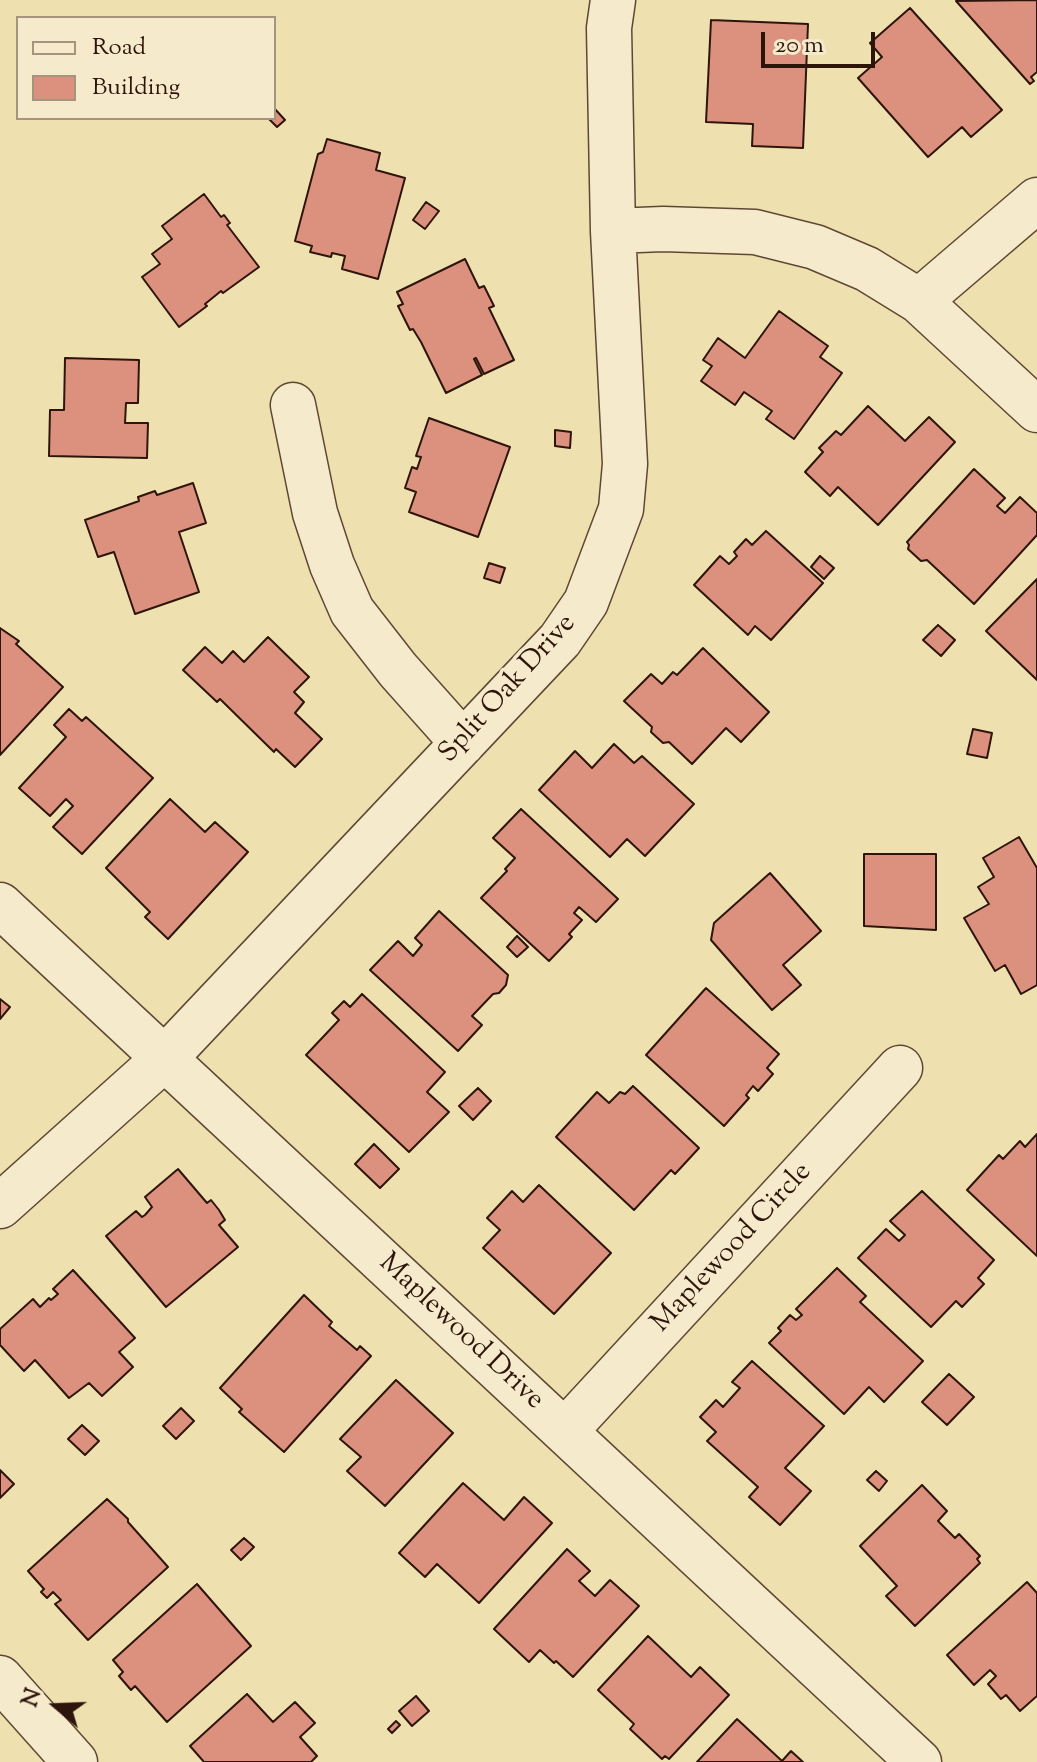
<!DOCTYPE html>
<html>
<head>
<meta charset="utf-8">
<style>
	body { margin:0 }
	#map { position:relative; width:1037px; height:1762px; overflow:hidden; background:#efe0b0; font-family:"Sorts Mill Goudy",serif }
	canvas { display:block }
	.legend { position:absolute; left:16px; top:16px; width:260px; height:104px; box-sizing:border-box; background:#f5ebcc; border:2px solid #a5957f; margin:0; padding:10px 14px; list-style:none; font-size:24px; color:#2e150b }
	.legend li { display:flex; align-items:center; gap:16px; height:40px }
	.legend b { width:40px; border:2px solid #a5957f }
	.north { position:absolute; left:16px; top:1666px; width:80px; height:80px; -webkit-text-stroke:6px #f5ebcc; paint-order:stroke; rotate:289deg; font-size:22px; font-weight:700; line-height:32px; text-align:center; color:#2e150b }
	.north::after { content:''; display:block; margin:auto; width:28px; height:36px; background:#2e150b; clip-path:polygon(50% 0,100% 100%,50% 72%,0 100%) }
	.scale { position:absolute; left:761px; top:32px; width:114px; height:36px; box-sizing:border-box; border:4px solid #2e150b; border-top:0; padding-left:10px; font-size:24px; line-height:28px; white-space:nowrap; color:#2e150b; -webkit-text-stroke:6px #f5ebcc; paint-order:stroke }
</style>
</head>
<body>
<div id="map">
<canvas width="1037" height="1762"></canvas>
<ul class="legend">
<li><b style="height:10px;background:#f5ebcc"></b>Road</li>
<li><b style="height:22px;background:#dc907e"></b>Building</li>
</ul>
<div class="north">N</div>
<div class="scale">20 m</div>
</div>
<script>
const ctx = document.querySelector('canvas').getContext('2d');
ctx.lineJoin = 'round';
function fillPath(path, color) {
  ctx.fillStyle = color;
  ctx.fill(path, 'evenodd');
}
function poly(rows) {
  const path = new Path2D();
  for (const r of rows) {
    path.moveTo(r[0], r[1]);
    for (let i = 2; i < r.length; i += 2) path.lineTo(r[i], r[i + 1]);
  }
  return path;
}
function strokePath(path, color, width, dash) {
  ctx.strokeStyle = color;
  ctx.lineWidth = width;
  ctx.lineCap = dash ? 'butt' : 'round';
  ctx.setLineDash(dash || []);
  ctx.stroke(path);
}
function write(font, color, halo, rows, align = 'center') {
  ctx.font = font + ' "Sorts Mill Goudy",serif';
  ctx.lineWidth = 7;
  ctx.setLineDash([]);
  ctx.textBaseline = 'middle';
  ctx.strokeStyle = halo;
  ctx.fillStyle = color;
  for (const [text, x, y, turn = 0] of rows) {
    ctx.save();
    ctx.translate(x, y);
    ctx.rotate((+turn || 0) * Math.PI / 180);
    ctx.textAlign = isNaN(turn) ? turn : align;
    if (halo) ctx.strokeText(text, 0, 0);
    ctx.fillText(text, 0, 0);
    ctx.restore();
  }
}
const building = poly([
	[1037,0,1037,72,1031,77,1034,81,1030,84,956,1,1037,0],
	[910,8,1002,110,971,137,962,127,928,157,858,78,882,57,870,43,910,8],
	[711,20,808,24,803,148,752,146,753,124,706,122,711,20],
	[274,108,285,120,277,127,268,118,274,118,274,108],
	[327,139,380,153,376,170,405,178,378,279,342,269,345,256,332,253,331,257,310,252,312,246,295,241,318,154,323,152,327,139],
	[204,194,221,217,224,215,230,223,227,225,259,267,223,293,221,291,205,304,207,306,179,327,142,277,160,264,152,254,172,239,162,226,204,194],
	[426,202,439,211,425,229,413,220,426,202],
	[465,259,479,288,484,286,494,306,489,308,514,360,484,374,476,358,474,359,482,375,446,393,421,342,413,329,410,330,398,306,403,304,397,292,465,259],
	[779,311,828,346,820,357,842,373,794,439,766,419,772,411,744,392,735,405,701,381,712,366,703,360,718,338,745,358,779,311],
	[65,358,139,360,138,403,126,403,125,423,148,423,147,458,49,456,50,410,64,410,65,358],
	[868,406,905,441,929,417,955,442,878,525,838,487,830,496,805,472,823,452,819,448,836,431,841,435,868,406],
	[429,418,510,447,478,537,409,512,416,492,405,488,412,467,417,469,421,457,416,456,429,418],
	[555,430,571,432,570,448,555,446,555,430],
	[974,469,1005,498,997,506,1005,513,1020,497,1037,513,1037,535,974,604,927,560,921,561,908,549,909,545,907,542,974,469],
	[193,483,206,523,179,532,199,592,135,614,114,552,98,557,85,520,139,501,138,497,155,491,157,495,193,483],
	[766,531,823,583,771,640,755,626,748,635,694,585,720,556,729,564,737,556,734,552,746,539,752,545,766,531],
	[820,556,834,568,824,579,811,567,820,556],
	[489,563,505,568,500,583,484,578,489,563],
	[1037,579,1037,680,986,631,1037,579],
	[938,625,955,640,941,656,923,640,938,625],
	[0,628,19,641,16,644,63,687,0,755,0,628],
	[268,637,309,677,294,692,304,702,295,713,322,739,295,767,276,749,274,752,220,699,217,702,183,670,205,647,222,663,233,651,244,662,268,637],
	[703,648,769,712,741,742,726,728,692,764,669,742,663,743,651,732,652,727,624,701,651,674,662,684,673,672,677,675,703,648],
	[69,709,82,721,86,717,153,778,82,854,53,827,73,806,66,799,50,816,19,788,66,737,54,725,69,709],
	[973,729,992,733,987,758,967,754,973,729],
	[614,744,634,763,642,756,694,804,645,856,627,839,610,857,539,790,575,751,592,768,614,744],
	[170,799,205,832,215,822,248,852,168,939,145,917,150,912,106,868,170,799],
	[521,809,618,899,596,922,579,907,574,913,582,920,569,934,572,937,549,961,481,898,507,871,505,869,515,858,493,838,521,809],
	[1019,837,1037,868,1037,985,1021,994,1005,965,995,971,964,918,989,904,978,887,994,877,983,858,1019,837],
	[864,854,936,854,936,930,864,926,864,854],
	[770,873,821,931,783,965,801,985,772,1010,711,940,714,923,770,873],
	[439,911,508,975,506,985,499,993,493,994,472,1016,482,1025,458,1051,370,970,398,941,413,956,422,945,415,938,439,911],
	[517,936,528,947,517,957,507,947,517,936],
	[706,988,779,1054,767,1068,773,1074,758,1091,753,1086,746,1095,749,1098,724,1126,646,1055,706,988],
	[362,994,445,1072,427,1092,449,1112,409,1152,306,1055,339,1020,332,1013,344,1001,350,1007,362,994],
	[0,999,10,1007,0,1019,0,999],
	[633,1086,699,1148,675,1174,671,1170,634,1210,556,1137,597,1092,609,1103,620,1092,625,1094,633,1086],
	[478,1088,491,1101,473,1120,459,1106,478,1088],
	[1037,1134,1037,1256,967,1190,999,1155,1003,1159,1020,1141,1025,1147,1037,1134],
	[374,1144,399,1169,380,1188,355,1164,374,1144],
	[178,1169,207,1203,211,1200,219,1210,225,1220,219,1225,238,1247,166,1307,106,1236,136,1211,142,1217,145,1215,152,1207,145,1197,178,1169],
	[539,1185,611,1253,554,1314,483,1248,500,1230,487,1218,512,1191,523,1202,539,1185],
	[922,1191,994,1260,978,1278,984,1284,962,1307,956,1301,931,1327,858,1258,886,1229,899,1241,905,1235,890,1221,922,1191],
	[837,1268,866,1296,860,1302,923,1361,884,1402,869,1387,844,1414,769,1343,781,1331,778,1328,790,1315,796,1320,802,1315,796,1309,837,1268],
	[73,1270,135,1338,119,1352,133,1367,102,1396,89,1383,69,1398,35,1360,24,1371,0,1345,0,1329,33,1299,40,1307,49,1298,51,1300,58,1294,53,1289,73,1270],
	[304,1295,332,1322,329,1326,357,1350,360,1346,371,1356,284,1452,239,1412,242,1409,220,1388,304,1295],
	[752,1361,824,1426,785,1468,811,1491,780,1525,749,1497,758,1487,707,1441,716,1432,700,1417,716,1400,723,1407,740,1388,732,1382,752,1361],
	[949,1374,974,1397,947,1425,922,1402,949,1374],
	[396,1380,453,1433,385,1506,347,1471,361,1457,340,1439,396,1380],
	[181,1408,194,1421,176,1439,163,1426,181,1408],
	[82,1425,99,1441,85,1455,68,1439,82,1425],
	[0,1470,14,1484,0,1498,0,1470],
	[876,1471,887,1481,879,1491,867,1480,876,1471],
	[463,1483,504,1520,524,1497,552,1523,479,1603,437,1564,425,1577,399,1553,463,1483],
	[922,1485,947,1511,938,1521,955,1538,959,1534,980,1556,977,1559,980,1563,915,1626,886,1596,897,1586,860,1546,922,1485],
	[107,1499,128,1519,128,1522,168,1567,88,1640,55,1604,61,1600,53,1592,47,1598,41,1592,44,1589,28,1571,107,1499],
	[244,1538,254,1547,241,1560,231,1550,244,1538],
	[567,1549,590,1571,579,1581,595,1596,610,1580,639,1606,573,1677,556,1661,554,1663,540,1650,529,1662,494,1629,567,1549],
	[1027,1582,1037,1593,1037,1696,1020,1711,1006,1695,1001,1699,988,1684,996,1676,990,1670,974,1685,947,1655,1027,1582],
	[197,1584,251,1646,167,1722,135,1686,131,1690,119,1676,123,1672,113,1660,197,1584],
	[648,1636,691,1677,700,1667,729,1695,669,1759,665,1756,662,1759,630,1729,634,1724,598,1690,648,1636],
	[247,1694,273,1722,295,1702,315,1723,300,1737,317,1756,311,1762,204,1762,190,1746,247,1694],
	[416,1696,429,1711,412,1726,399,1711,416,1696],
	[737,1719,782,1761,791,1751,803,1762,697,1762,737,1719],
	[396,1721,400,1725,392,1733,388,1729,396,1721]
]);
fillPath(building, '#dc907e');
strokePath(building, '#2e150b', 2);
const minor = poly([
	[613,231,663,229,755,232,815,247,867,269,919,301,1037,410],
	[919,301,1037,200],
	[293,405,315,513,332,565,352,611,398,670,463,743],
	[0,905,919,1762],
	[0,1206,165,1058,560,640,586,602,621,509,625,464,613,231,609,28,613,0],
	[566,1430,900,1068],
	[0,1678,75,1762]
]);
strokePath(minor, '#5e4834', 47);
strokePath(minor, '#f5ebcc', 44);
write('28px', '#2e150b', '#f5ebcc', [
	["Split Oak Drive",509,690,-48],
	["Maplewood Circle",733,1249,-47],
	["Maplewood Drive",460,1333,43]
]);
</script>
</body>
</html>
